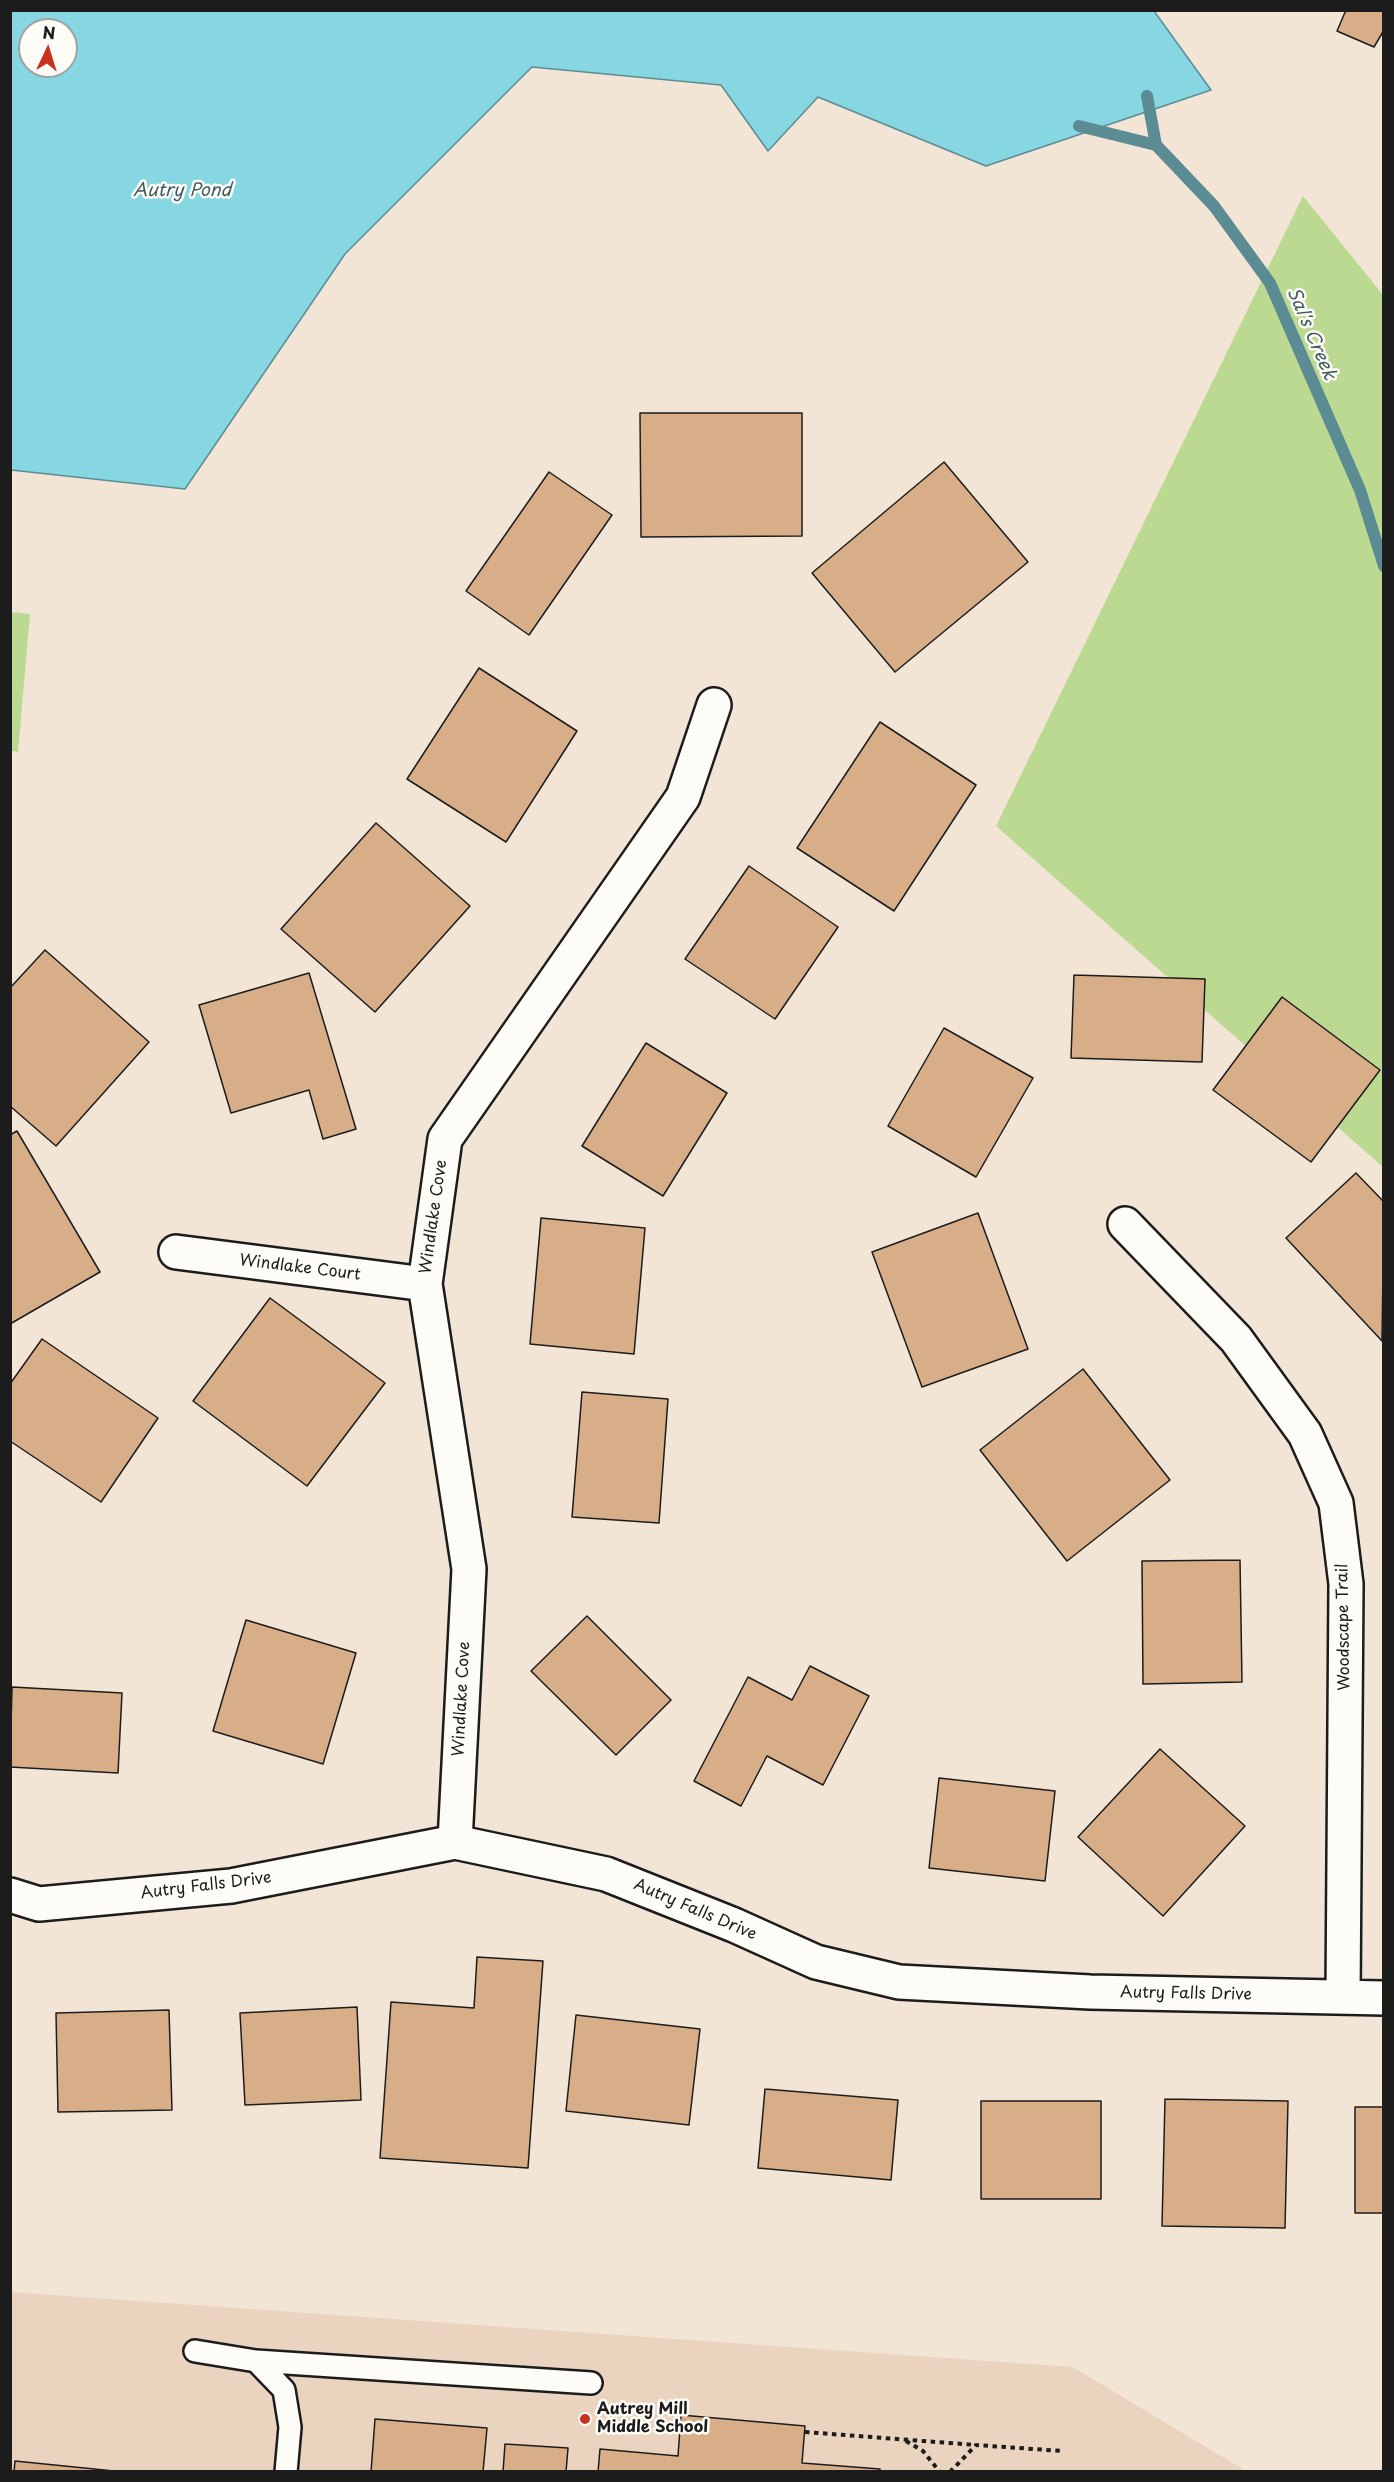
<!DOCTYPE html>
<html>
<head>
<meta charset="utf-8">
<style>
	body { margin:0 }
	#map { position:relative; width:1394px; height:2482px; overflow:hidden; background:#f2e5d6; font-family:"Playpen Sans",sans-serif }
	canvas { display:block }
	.frame { position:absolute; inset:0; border:12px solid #1c1c1c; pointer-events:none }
	.north { position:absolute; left:18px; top:18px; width:60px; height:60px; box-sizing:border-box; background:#fdfcf7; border:2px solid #a3a29f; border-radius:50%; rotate:4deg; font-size:16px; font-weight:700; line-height:24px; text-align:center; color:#1c1c1c }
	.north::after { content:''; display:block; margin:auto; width:21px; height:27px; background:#c8321e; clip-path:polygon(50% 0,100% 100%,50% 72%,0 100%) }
</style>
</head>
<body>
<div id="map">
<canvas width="1394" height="2482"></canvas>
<div class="frame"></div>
<div class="north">N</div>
</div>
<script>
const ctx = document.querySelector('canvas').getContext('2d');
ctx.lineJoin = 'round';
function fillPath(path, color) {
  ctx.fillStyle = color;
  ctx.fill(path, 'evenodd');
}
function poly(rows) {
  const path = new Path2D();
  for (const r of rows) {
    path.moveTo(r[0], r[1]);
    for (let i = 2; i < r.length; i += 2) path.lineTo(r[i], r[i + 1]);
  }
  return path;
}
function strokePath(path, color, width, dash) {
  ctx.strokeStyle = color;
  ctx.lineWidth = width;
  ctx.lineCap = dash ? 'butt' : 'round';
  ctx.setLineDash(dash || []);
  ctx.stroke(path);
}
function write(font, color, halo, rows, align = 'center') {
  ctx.font = font + ' "Playpen Sans",sans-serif';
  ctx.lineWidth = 5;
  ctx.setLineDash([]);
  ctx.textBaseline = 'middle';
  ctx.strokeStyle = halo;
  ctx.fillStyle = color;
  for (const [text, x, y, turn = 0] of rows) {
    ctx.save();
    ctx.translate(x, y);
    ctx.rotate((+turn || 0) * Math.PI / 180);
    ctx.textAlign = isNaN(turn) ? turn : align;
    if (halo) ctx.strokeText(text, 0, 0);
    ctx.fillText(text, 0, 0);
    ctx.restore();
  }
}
fillPath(poly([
	[10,2292,1073,2367,1246,2471,11,2471]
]), '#ead4bf');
fillPath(poly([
	[1303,196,1383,295,1383,1167,996,826],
	[11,612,30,614,18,752,11,751]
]), '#bbd991');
const water = poly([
	[11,10,1154,11,1211,90,986,166,818,97,768,151,721,85,532,67,345,254,185,489,11,470,11,10],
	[30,30,66,30,66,66,30,66,30,30]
]);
fillPath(water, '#87d7e3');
strokePath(water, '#5c8c93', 1.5);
strokePath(poly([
	[1147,96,1156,145],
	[1079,126,1156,145],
	[1156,145,1214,206,1270,283,1360,490,1384,566]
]), '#5c8c93', 12);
const building = poly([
	[1346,10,1384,10,1384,30,1374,47,1337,31,1346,10],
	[640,413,802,413,802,536,641,537,640,413],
	[944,462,1028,562,895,672,812,573,944,462],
	[549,472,612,515,529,635,466,591,549,472],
	[479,668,577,731,506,842,407,779,479,668],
	[880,722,976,785,894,911,797,848,880,722],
	[376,823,470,906,375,1012,281,929,376,823],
	[749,866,838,927,775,1019,685,959,749,866],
	[45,950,149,1042,56,1146,10,1106,10,988,45,950],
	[309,973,356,1129,323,1139,309,1090,231,1113,199,1005,309,973],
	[1074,975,1205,979,1202,1062,1071,1058,1074,975],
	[1282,997,1380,1070,1311,1162,1213,1090,1282,997],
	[944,1028,1033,1078,976,1177,888,1126,944,1028],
	[646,1043,727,1093,663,1196,582,1146,646,1043],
	[17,1131,100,1272,10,1324,10,1135,17,1131],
	[1356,1173,1384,1202,1382,1341,1286,1238,1356,1173],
	[978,1213,1028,1349,922,1387,872,1252,978,1213],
	[541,1218,645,1228,634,1354,530,1344,541,1218],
	[270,1298,385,1383,307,1486,193,1401,270,1298],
	[42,1339,158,1418,101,1502,10,1441,10,1384,42,1339],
	[1083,1369,1170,1480,1067,1561,980,1450,1083,1369],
	[582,1392,668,1399,659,1523,572,1517,582,1392],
	[1240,1560,1242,1682,1143,1684,1142,1561,1240,1560],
	[587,1616,671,1700,616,1755,531,1671,587,1616],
	[246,1620,356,1653,323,1764,213,1731,246,1620],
	[810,1666,869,1696,823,1785,767,1756,741,1806,694,1781,748,1677,792,1700,810,1666],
	[12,1687,122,1693,118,1773,10,1767,12,1687],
	[1160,1749,1245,1826,1163,1916,1078,1837,1160,1749],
	[939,1778,1055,1791,1045,1881,929,1868,939,1778],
	[477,1957,543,1961,528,2168,380,2158,391,2002,474,2008,477,1957],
	[357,2007,361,2100,245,2105,240,2013,357,2007],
	[169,2010,172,2110,58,2112,56,2013,169,2010],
	[576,2015,700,2029,689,2125,566,2111,576,2015],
	[765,2089,898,2100,891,2180,758,2168,765,2089],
	[1165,2099,1288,2101,1285,2228,1162,2226,1165,2099],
	[981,2101,1101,2101,1101,2199,981,2199,981,2101],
	[1355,2107,1384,2107,1384,2213,1355,2213,1355,2107],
	[681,2415,805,2426,802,2463,880,2469,880,2472,598,2472,600,2449,678,2456,681,2415],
	[375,2419,487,2428,483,2472,371,2472,375,2419],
	[505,2444,568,2448,566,2472,503,2472,505,2444],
	[15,2461,124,2472,14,2472,15,2461]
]);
fillPath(building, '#d8ae89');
strokePath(building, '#1c1c1c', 1.5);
const lane = poly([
	[195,2351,256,2361,284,2390,290,2427,286,2472],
	[256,2361,591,2383]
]);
const street = poly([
	[1125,1224,1236,1339,1305,1434,1336,1503,1346,1584,1343,1997],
	[176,1252,425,1284],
	[455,1842,469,1569,425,1284,445,1139,683,797,714,705],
	[10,1895,39,1904,231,1886,455,1842,606,1874,734,1925,816,1962,899,1982,1090,1992,1384,1998]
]);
strokePath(lane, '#1c1c1c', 26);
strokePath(street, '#1c1c1c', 38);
strokePath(poly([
	[805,2432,976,2445],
	[906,2441,923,2451,940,2472],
	[950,2472,976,2445,1062,2451]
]), '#1c1c1c', 4, [4.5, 4.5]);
strokePath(lane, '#fdfcf7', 21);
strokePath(street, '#fdfcf7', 33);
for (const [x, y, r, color] of [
	[585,2419,6,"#c8321e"]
]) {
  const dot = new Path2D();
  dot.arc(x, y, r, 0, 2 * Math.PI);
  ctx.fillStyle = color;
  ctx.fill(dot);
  strokePath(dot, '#fdfcf7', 2);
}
write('16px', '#1c1c1c', '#fdfcf7', [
	["Windlake Cove",434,1217,-82],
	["Windlake Court",300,1268,7],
	["Woodscape Trail",1344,1627,-91],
	["Windlake Cove",462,1699,-87],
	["Autry Falls Drive",206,1886,-7],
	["Autry Falls Drive",695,1910,23],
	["Autry Falls Drive",1186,1994,1]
]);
write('bold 16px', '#1c1c1c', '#fdfcf7', [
	["Autrey Mill",597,2410],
	["Middle School",597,2428]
], 'left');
write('italic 18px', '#415d62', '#fdfcf7', [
	["Autry Pond",182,191],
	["Sal's Creek",1311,334,67]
]);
</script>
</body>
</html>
